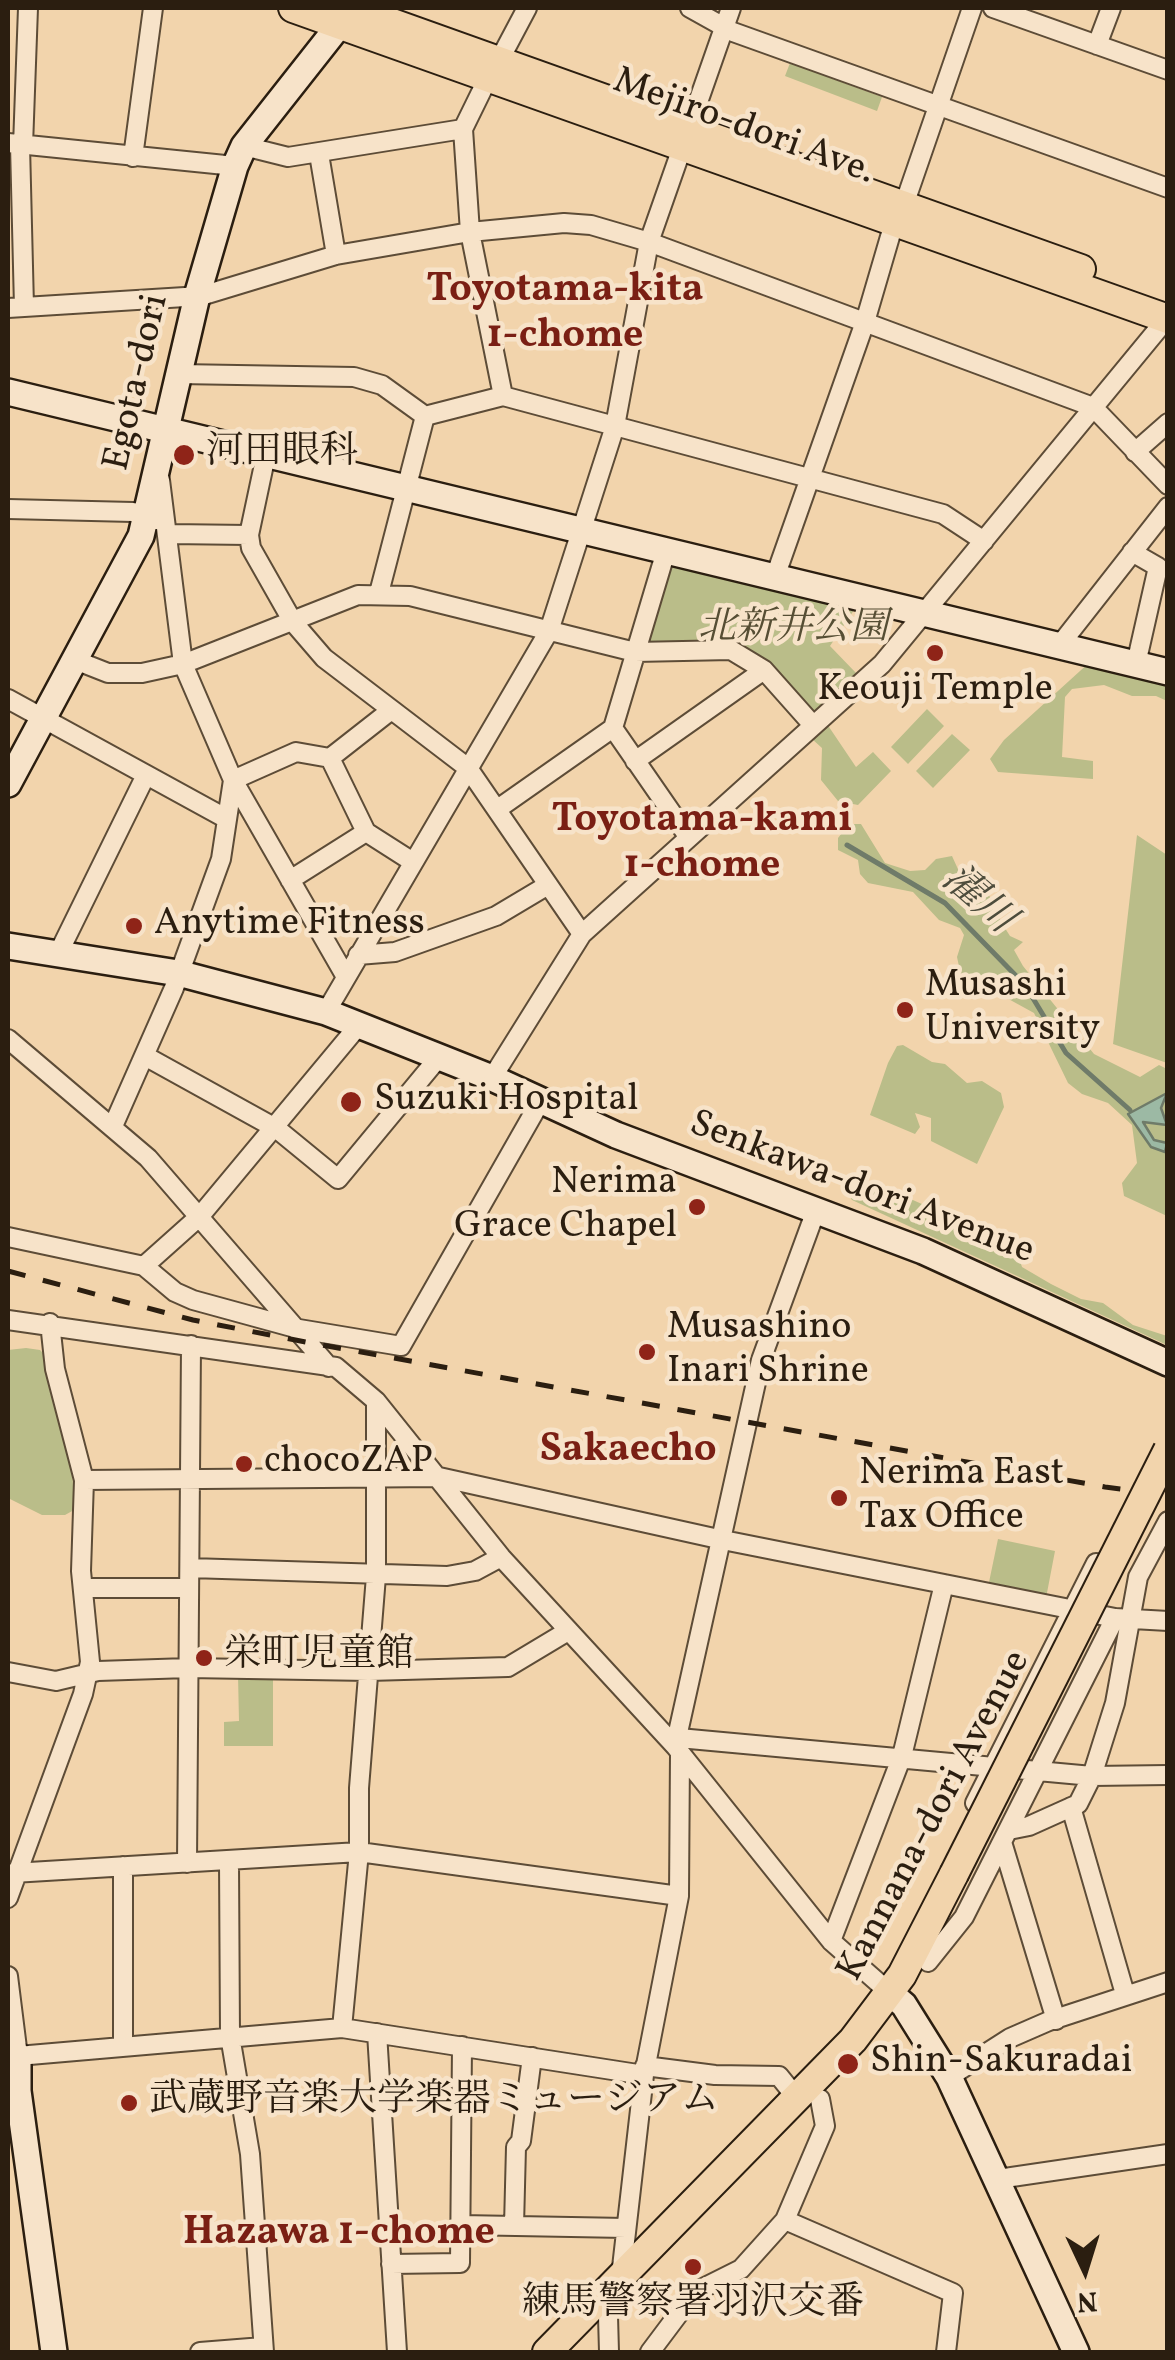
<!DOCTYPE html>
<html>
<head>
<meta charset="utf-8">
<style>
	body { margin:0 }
	#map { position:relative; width:1175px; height:2360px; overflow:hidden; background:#f2d4ac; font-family:Vollkorn,serif }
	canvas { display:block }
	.frame { position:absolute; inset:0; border:10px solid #2b1e10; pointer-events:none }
	.north { position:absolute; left:1035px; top:2220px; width:100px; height:100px; -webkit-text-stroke:8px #f7e3c9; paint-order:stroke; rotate:176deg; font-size:28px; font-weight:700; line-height:40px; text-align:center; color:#2b1e10 }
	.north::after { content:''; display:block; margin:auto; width:35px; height:45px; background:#2b1e10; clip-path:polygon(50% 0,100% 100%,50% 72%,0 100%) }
</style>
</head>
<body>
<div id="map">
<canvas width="1175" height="2360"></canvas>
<div class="frame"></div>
<div class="north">N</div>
</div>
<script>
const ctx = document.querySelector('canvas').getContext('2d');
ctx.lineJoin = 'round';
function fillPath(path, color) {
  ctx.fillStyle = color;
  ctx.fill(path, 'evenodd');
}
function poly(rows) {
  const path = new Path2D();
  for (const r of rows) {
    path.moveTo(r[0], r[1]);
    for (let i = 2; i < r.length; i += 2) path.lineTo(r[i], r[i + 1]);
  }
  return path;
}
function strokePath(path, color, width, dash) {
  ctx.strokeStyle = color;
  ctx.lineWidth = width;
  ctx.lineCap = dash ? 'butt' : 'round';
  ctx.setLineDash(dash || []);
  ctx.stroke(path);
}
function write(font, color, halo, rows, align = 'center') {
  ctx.font = font + ' Vollkorn,"Noto Serif JP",serif';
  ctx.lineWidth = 9;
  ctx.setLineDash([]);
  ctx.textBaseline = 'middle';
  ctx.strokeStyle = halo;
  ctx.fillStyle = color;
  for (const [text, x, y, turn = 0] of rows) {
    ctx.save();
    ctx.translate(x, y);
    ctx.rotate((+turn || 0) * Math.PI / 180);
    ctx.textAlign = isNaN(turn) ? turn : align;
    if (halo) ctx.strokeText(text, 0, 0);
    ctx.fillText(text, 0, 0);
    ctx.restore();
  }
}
fillPath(poly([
	[790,63,882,97,877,111,785,76],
	[673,563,856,607,830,646,857,674,819,710,811,710,761,657,735,644,649,644,646,639],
	[1091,661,1147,672,1167,686,1167,701,1156,696,1132,696,1104,685,1072,689,1065,697,1062,757,1093,761,1093,779,998,772,990,759,1004,740],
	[927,709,944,726,908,764,891,747],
	[827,724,856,767,873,752,891,771,858,805,838,801,821,780,822,748,812,739],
	[952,734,970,750,933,788,916,771],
	[849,824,861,824,885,863,910,871,925,870,936,859,952,856,962,878,975,865,1003,925,1010,936,1023,942,1014,950,1023,966,1094,1054,1140,1077,1159,1065,1167,1069,1167,1216,1124,1196,1122,1183,1137,1163,1132,1125,1108,1103,1082,1094,1068,1083,1034,1013,1003,996,1003,976,995,977,989,993,950,992,939,982,960,971,957,957,964,935,960,928,939,920,913,892,868,883,860,874,858,860,838,850,838,838],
	[1137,835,1167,855,1167,1063,1113,1044],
	[903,1045,932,1062,945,1064,967,1083,982,1081,1001,1093,1004,1107,977,1164,931,1141,931,1118,915,1113,920,1127,915,1134,870,1115,888,1063,897,1046],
	[851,1179,881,1186,956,1219,1017,1252,1022,1267,1051,1284,1081,1299,1103,1303,1133,1325,1167,1336,1167,1345,852,1200,844,1188],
	[26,1348,40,1350,48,1358,72,1462,74,1510,65,1515,42,1515,8,1498,8,1350],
	[998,1539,1055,1551,1046,1598,988,1587],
	[238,1675,273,1675,273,1746,224,1746,224,1722,239,1721]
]), '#babd89');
const water = poly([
	[1167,1093,1161,1108,1167,1125,1143,1122,1154,1140,1167,1143,1165,1152,1151,1147,1128,1114,1167,1093]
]);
fillPath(water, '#9cb9a4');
strokePath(water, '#6f7b69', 2.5);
strokePath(poly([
	[847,845,945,903,1025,985,1066,1053,1130,1110]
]), '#6f7b69', 5);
const street = poly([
	[690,8,733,32,1168,188],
	[993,8,1168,70],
	[1097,45,1111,8],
	[500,59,527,8],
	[488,78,463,129,470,232,503,396],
	[8,143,235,166],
	[20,145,24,307],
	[23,146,28,8],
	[244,146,288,157,463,129],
	[319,154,336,255],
	[133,157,153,8],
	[904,205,972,8],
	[8,308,201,296,336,255,470,232,564,223,591,225,649,242,1093,407,1168,485],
	[179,374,354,377,382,385,425,416],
	[425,416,503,396,943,514,984,541],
	[1135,452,1168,423],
	[266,455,249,535,251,548,293,622,324,658,468,768,582,934],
	[160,480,183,664,233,780,346,977],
	[8,509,133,512,155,520],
	[169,534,249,535],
	[666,551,613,728,687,835],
	[1132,552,1158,567,1136,664],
	[775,577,865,322,894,223],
	[379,593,425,416],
	[1059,646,1168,507],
	[75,660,108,673,142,673,183,664,358,595,410,596,635,652,731,650,764,670,812,724],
	[8,699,227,819],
	[330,758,390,711],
	[635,761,764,670],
	[233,780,296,752,330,758,366,832,413,862],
	[499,808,613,728],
	[290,880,366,832],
	[58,954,145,777],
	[358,955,395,952,496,916,548,885],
	[326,1012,549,631,615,426,649,242,731,8],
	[8,1039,148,1158,329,1367],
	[145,1056,277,1129,338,1179,439,1057],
	[492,1078,582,934,882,664,1168,317],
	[113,1126,174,988,221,859,233,780],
	[8,1237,144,1266,175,1292,193,1300,299,1329,401,1346,540,1102],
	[144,1266,200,1216,359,1025],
	[8,1320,336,1367,376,1401,501,1557,675,1746,831,1941,890,1993],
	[84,1480,439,1477,723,1540,1115,1618,1168,1621],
	[190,1568,447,1576,475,1571,501,1557],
	[83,1588,189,1588],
	[8,1672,56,1681,98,1671,188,1668,369,1671,508,1667,568,1631],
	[668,1737,1092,1776,1168,1775],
	[675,1746,761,1360,815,1213],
	[975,1803,1096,1563],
	[1071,1807,1125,1994],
	[1009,1830,1029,1826,1078,1804,1092,1776,1115,1703,1138,1577,1168,1521],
	[1002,1842,1056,2020],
	[229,1862,230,2036,250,2154,264,2352],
	[187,1863,191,1345],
	[123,1866,123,2046],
	[13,1873,359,1852,679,1896],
	[8,1898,83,1694,90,1662,81,1571,84,1480,55,1369,50,1323],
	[831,1941,902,1756,944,1584],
	[928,1962,964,1917,1115,1618],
	[8,1976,18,2056,342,2028,644,2075],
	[342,2028,359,1852,359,1788,376,1576,376,1401],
	[377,2033,397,2352],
	[645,2066,715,2075,779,2076,796,2097],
	[949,2077,1010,2038,1049,2021,1168,1982],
	[998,2179,1168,2154],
	[785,2220,953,2293,946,2352],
	[461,2225,626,2228],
	[514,2226,516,2147,521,2141,532,2057],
	[391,2264,460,2263,462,2046],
	[621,2276,644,2075,679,1896,680,1753],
	[608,2316,609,2352],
	[200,2352,263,2347],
	[650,2352,695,2292,741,2269,785,2220,825,2126,820,2099]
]);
const secondary = poly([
	[8,392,1168,672],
	[8,784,141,536,197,296,235,166,244,146,352,9],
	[8,946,178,973,326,1012,492,1078,616,1135,923,1251,1168,1363],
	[890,1993,904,2005,949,2077,1076,2352],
	[18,2056,18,2091,54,2352]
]);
const primary = poly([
	[293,8,1168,319],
	[350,8,1081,269],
	[547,2352,853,2040,902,1975,954,1874]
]);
strokePath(street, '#5d4c37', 22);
strokePath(secondary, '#2b1e10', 30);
strokePath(primary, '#2b1e10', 32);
strokePath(street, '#f7e3c9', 18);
strokePath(secondary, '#f7e3c9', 25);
strokePath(primary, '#f2d4ac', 28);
strokePath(poly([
	[8,1271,193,1320,311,1343,1105,1487,1168,1495]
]), '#2b1e10', 5, [18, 18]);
const primaryBridge = poly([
	[954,1874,1168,1450]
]);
strokePath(primaryBridge, '#2b1e10', 32, []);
strokePath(primaryBridge, '#f2d4ac', 28);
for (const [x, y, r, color] of [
	[184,455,12,"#8f2418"],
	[935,653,10,"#8f2418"],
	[134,926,10,"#8f2418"],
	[905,1010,10,"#8f2418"],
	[351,1102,12,"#8f2418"],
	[697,1207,10,"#8f2418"],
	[647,1352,10,"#8f2418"],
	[244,1464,10,"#8f2418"],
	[839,1498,10,"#8f2418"],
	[204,1658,10,"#8f2418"],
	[848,2064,12,"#8f2418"],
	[129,2103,10,"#8f2418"],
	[693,2267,10,"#8f2418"]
]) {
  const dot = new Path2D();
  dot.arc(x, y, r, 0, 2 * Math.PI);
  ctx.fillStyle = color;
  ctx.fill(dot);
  strokePath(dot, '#f7e3c9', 4);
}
write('38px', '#2b1e10', '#f7e3c9', [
	["Mejiro-dori Ave.",743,129,20],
	["Egota-dori",139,383,-77],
	["Senkawa-dori Avenue",861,1190,21],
	["Kannana-dori Avenue",936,1817,-62]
]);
write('38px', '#2b1e10', '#f7e3c9', [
	["河田眼科",206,455],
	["Keouji Temple",935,692,"center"],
	["Anytime Fitness",154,926],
	["Musashi",925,988],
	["University",925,1032],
	["Suzuki Hospital",374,1102],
	["Nerima",677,1185,"right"],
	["Grace Chapel",677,1229,"right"],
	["Musashino",667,1330],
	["Inari Shrine",667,1374],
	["chocoZAP",264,1464],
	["Nerima East",859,1476],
	["Tax Office",859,1520],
	["栄町児童館",224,1658],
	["Shin-Sakuradai",870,2064],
	["武蔵野音楽大学楽器ミュージアム",149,2103],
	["練馬警察署羽沢交番",693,2306,"center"]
], 'left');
write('italic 38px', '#564e34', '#f7e3c9', [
	["北新井公園",793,631]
]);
write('bold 40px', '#7a1f14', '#f7e3c9', [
	["Toyotama-kita",565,293],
	["1-chome",565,339],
	["Toyotama-kami",702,823],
	["1-chome",702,869],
	["Sakaecho",628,1453],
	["Hazawa 1-chome",339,2236]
]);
write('italic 40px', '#4d4c3c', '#f7e3c9', [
	["濯川",976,902,41]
]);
</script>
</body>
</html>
